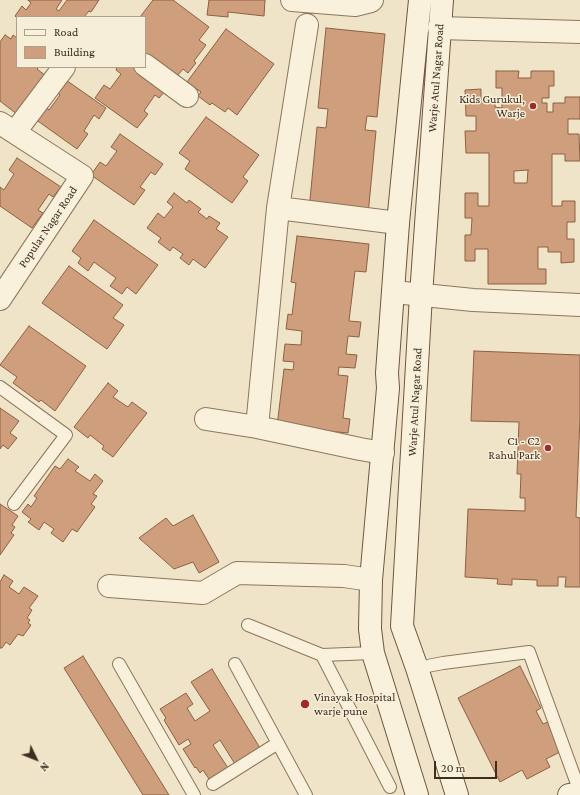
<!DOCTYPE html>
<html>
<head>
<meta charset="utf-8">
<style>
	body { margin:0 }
	#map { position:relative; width:580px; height:795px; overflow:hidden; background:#f0e4c8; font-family:"Crimson Pro",serif }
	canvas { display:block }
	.legend { position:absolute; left:16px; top:16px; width:130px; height:52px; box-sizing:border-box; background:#f7eed8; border:1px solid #ada18e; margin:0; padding:5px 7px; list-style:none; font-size:12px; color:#3d2e20 }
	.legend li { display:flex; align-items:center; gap:8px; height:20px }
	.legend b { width:20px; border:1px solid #ada18e }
	.north { position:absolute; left:16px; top:739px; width:40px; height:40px; -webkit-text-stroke:3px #f7eed8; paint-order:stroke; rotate:133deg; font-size:11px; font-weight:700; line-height:16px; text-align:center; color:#3d2e20 }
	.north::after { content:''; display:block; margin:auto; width:14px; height:18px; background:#3d2e20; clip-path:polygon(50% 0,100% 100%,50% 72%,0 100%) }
	.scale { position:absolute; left:434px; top:761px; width:63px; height:18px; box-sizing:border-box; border:2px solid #3d2e20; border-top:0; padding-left:5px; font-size:12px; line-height:14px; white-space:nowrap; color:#3d2e20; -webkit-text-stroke:3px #f7eed8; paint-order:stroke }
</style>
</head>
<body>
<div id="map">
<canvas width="580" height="795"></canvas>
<ul class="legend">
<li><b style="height:5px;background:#faf1dc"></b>Road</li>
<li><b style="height:11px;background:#cf9f7d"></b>Building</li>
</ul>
<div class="north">N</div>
<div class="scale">20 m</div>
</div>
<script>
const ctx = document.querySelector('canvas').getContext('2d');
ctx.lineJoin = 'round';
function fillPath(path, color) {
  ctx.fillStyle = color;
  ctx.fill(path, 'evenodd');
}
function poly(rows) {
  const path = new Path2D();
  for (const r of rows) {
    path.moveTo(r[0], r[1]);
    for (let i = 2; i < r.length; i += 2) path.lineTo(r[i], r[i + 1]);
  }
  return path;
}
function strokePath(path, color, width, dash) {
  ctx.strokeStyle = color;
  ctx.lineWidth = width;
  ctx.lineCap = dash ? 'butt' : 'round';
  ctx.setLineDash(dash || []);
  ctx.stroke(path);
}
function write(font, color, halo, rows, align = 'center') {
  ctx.font = font + ' "Crimson Pro",serif';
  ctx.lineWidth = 3;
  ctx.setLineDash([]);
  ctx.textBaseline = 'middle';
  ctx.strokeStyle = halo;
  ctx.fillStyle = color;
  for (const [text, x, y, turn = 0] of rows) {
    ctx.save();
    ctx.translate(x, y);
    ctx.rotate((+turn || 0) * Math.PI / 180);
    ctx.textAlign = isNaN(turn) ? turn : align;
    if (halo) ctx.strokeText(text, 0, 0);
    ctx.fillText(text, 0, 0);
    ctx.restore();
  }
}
const building = poly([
	[28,0,62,0,56,9,59,11,67,0,99,0,91,12,89,11,84,17,17,18,15,16,22,6,26,10,31,3,28,0],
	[153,0,173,0,209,27,199,40,206,45,194,61,196,63,188,73,183,69,177,76,145,58,145,17,140,17,153,0],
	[209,0,265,0,264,16,228,12,228,17,207,15,209,0],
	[326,28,385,34,377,117,367,116,365,130,376,131,368,215,309,210,317,127,326,128,328,109,318,108,326,28],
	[226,29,274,64,237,115,228,108,225,112,212,103,210,105,198,96,201,92,187,82,226,29],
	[5,35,11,39,13,35,17,38,17,67,39,67,37,69,46,76,18,115,0,101,0,42,5,35],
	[117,67,132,67,165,91,159,98,155,95,144,111,148,114,137,128,95,98,104,85,110,89,121,74,116,70,117,67],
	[496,71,519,71,518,78,531,78,531,71,554,71,554,86,549,86,549,98,542,98,542,103,547,103,547,112,553,112,553,103,565,103,565,97,580,97,580,119,568,119,568,134,579,134,580,161,565,161,565,154,552,154,552,206,562,206,562,201,575,201,575,222,567,222,567,239,574,239,574,262,561,263,561,252,548,252,548,247,538,247,538,269,546,269,546,284,488,284,488,249,475,249,475,261,465,261,465,235,471,235,472,218,465,218,465,193,478,193,478,206,489,206,489,153,466,153,465,131,476,131,476,116,466,116,465,90,481,89,481,99,495,99,495,107,502,108,502,88,496,88,496,71],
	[528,170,527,183,514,183,514,171,528,170],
	[63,78,106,108,99,119,94,115,84,131,88,134,77,149,35,119,44,106,49,110,60,95,55,91,63,78],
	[206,117,259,155,243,177,248,181,232,203,185,169,190,161,179,153,206,117],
	[120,134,163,164,155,175,151,172,140,187,145,190,134,205,91,175,100,162,106,166,117,151,111,147,120,134],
	[17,158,61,187,53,197,49,194,38,210,43,213,32,228,0,206,0,187,4,190,14,174,9,170,17,158],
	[174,193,187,203,189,200,201,209,198,212,207,219,209,216,220,223,216,229,228,237,205,268,193,259,189,265,180,258,183,254,173,247,170,251,158,242,161,238,147,228,158,213,164,218,173,207,167,202,174,193],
	[94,220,158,265,136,294,127,287,122,294,110,286,116,278,94,262,88,271,78,263,81,258,72,251,94,220],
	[297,236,369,244,366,272,355,271,349,321,361,322,359,337,348,336,346,354,357,355,355,368,339,367,338,375,348,376,343,418,350,419,348,433,277,426,284,369,293,370,294,362,283,361,285,344,301,345,302,331,286,329,288,314,292,315,296,283,291,282,297,236],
	[69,266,123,305,113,318,124,325,107,349,42,303,69,266],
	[29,326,86,366,55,411,41,400,39,402,13,383,17,377,0,365,29,326],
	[474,351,580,355,580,418,576,517,580,518,580,587,565,587,566,577,558,577,558,586,537,586,537,580,512,579,512,585,497,584,498,579,465,577,468,509,525,511,525,498,520,498,521,474,517,474,519,422,471,421,474,351],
	[108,383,118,391,113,397,128,407,132,402,147,413,113,457,102,449,104,446,90,435,88,438,74,427,108,383],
	[0,408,19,421,10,433,17,438,8,449,3,445,0,449,0,408],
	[68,459,79,467,75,471,90,481,95,474,103,481,93,494,97,496,91,504,95,507,77,532,72,529,63,542,51,533,54,529,44,522,39,530,28,522,31,519,22,512,28,504,31,507,37,498,34,496,55,466,60,469,68,459],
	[0,504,18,516,12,525,15,527,11,533,14,535,0,555,0,504],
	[193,515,219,562,199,573,193,562,174,569,139,538,166,518,173,526,193,515],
	[4,575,13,581,9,587,19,594,24,587,38,596,29,608,32,610,27,618,30,620,28,623,31,625,23,636,18,634,10,645,6,642,2,648,0,648,0,582,4,575],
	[83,656,169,795,143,795,64,668,83,656],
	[520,666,541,708,536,711,543,724,548,722,562,751,546,759,550,767,527,779,522,770,500,782,458,698,520,666],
	[212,669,260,748,235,764,220,740,213,745,228,768,209,779,203,770,200,773,196,767,195,768,183,749,191,744,188,739,179,745,164,720,166,718,160,709,186,693,193,704,187,708,195,721,210,711,191,682,212,669]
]);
fillPath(building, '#cf9f7d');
strokePath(building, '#8d5f41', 1);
const lane = poly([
	[0,387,66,435,14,504],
	[248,625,322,655,373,653],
	[322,655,390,787],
	[119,664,194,795],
	[235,664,306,795],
	[417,668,443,663,529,652,580,792],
	[213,784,278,743]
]);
const street = poly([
	[292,0,355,5,371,1,372,0],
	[439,28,580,32],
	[145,65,187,96],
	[0,123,82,176,0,299],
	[15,132,64,67],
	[278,208,398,223],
	[394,292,473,300,580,305],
	[206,419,257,427,360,449,383,453],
	[257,427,278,208,307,25],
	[109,586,203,593,237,573,344,576,371,580]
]);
const secondary = poly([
	[442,0,421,295,402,626,417,668,457,795],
	[417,795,373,653,370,629,371,580,388,388,387,373,398,223,420,0],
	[569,795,580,793]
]);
strokePath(lane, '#8d765c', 14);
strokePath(street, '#8d765c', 24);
strokePath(secondary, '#6f573f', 24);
strokePath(lane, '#faf1dc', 12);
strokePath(street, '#faf1dc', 22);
strokePath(secondary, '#faf1dc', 22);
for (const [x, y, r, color] of [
	[533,106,4,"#9e2a2b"],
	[548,448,4,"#9e2a2b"],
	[305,704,5,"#9e2a2b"]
]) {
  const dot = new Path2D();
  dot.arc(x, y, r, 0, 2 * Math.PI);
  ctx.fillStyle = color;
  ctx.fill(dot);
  strokePath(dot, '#f7eed8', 1.5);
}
write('12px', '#3d2e20', '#f7eed8', [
	["Warje Atul Nagar Road",436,78,-86],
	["Popular Nagar Road",48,227,-56],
	["Warje Atul Nagar Road",415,402,-87]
]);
write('12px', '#3d2e20', '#f7eed8', [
	["Kids Gurukul,",525,99],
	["Warje",525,113],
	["C1 - C2",540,441],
	["Rahul Park",540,455],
	["Vinayak Hospital",314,697,"left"],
	["warje pune",314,711,"left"]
], 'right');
</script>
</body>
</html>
